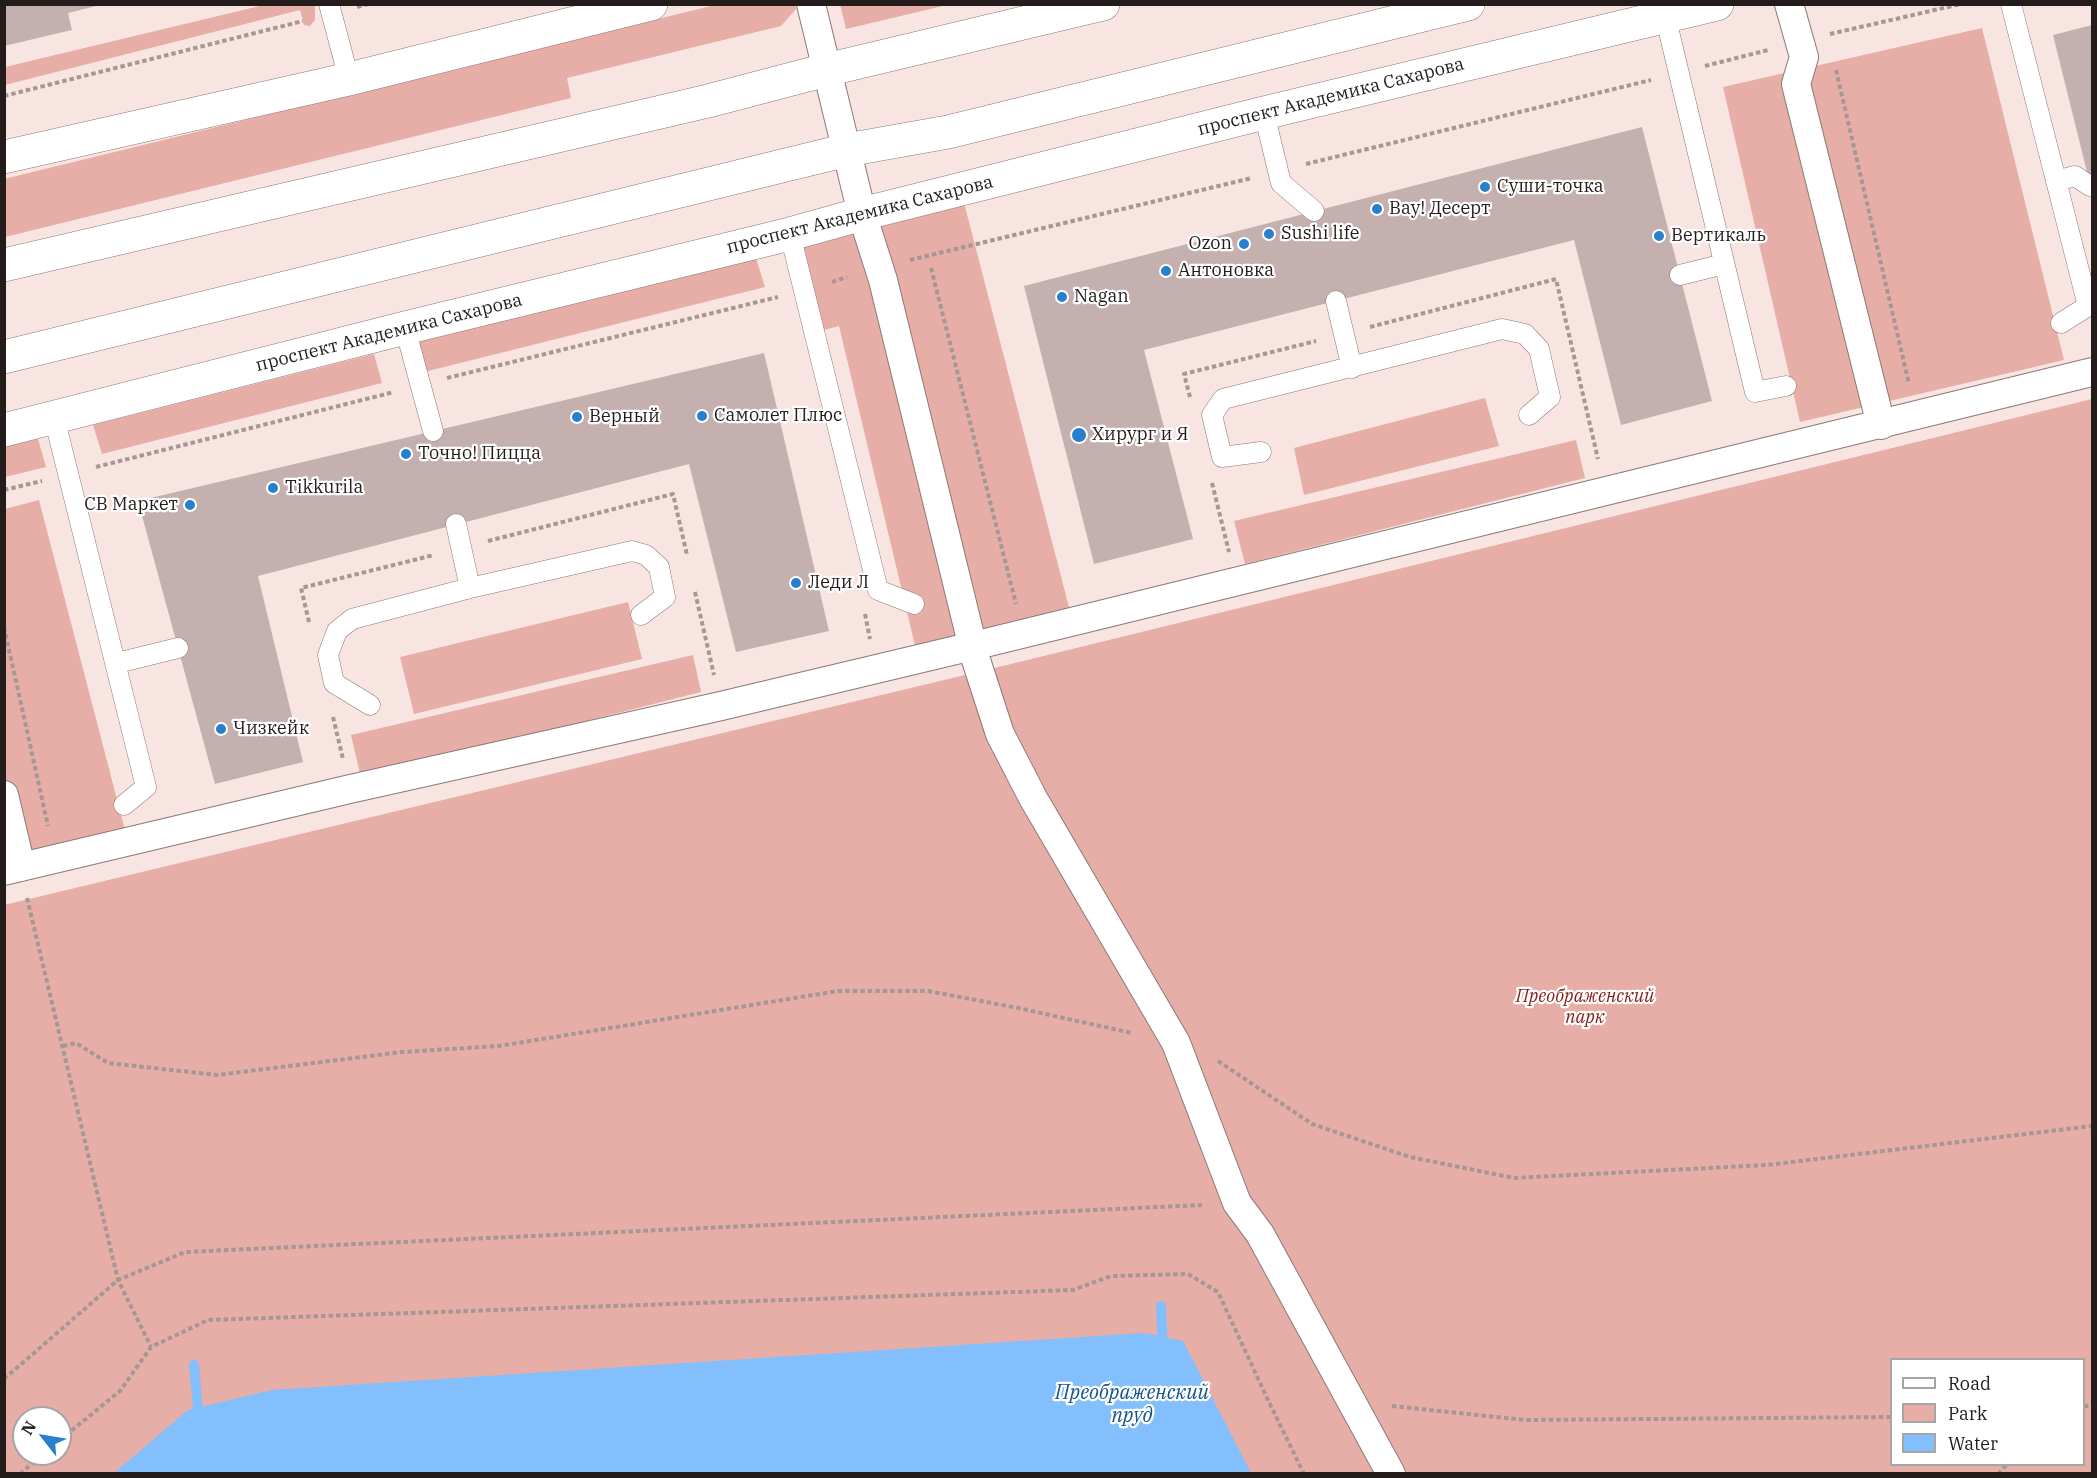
<!DOCTYPE html>
<html>
<head>
<meta charset="utf-8">
<style>
	body { margin:0 }
	#map { position:relative; width:2097px; height:1478px; overflow:hidden; background:#f8e4e1; font-family:"IBM Plex Serif",serif }
	canvas { display:block }
	.frame { position:absolute; inset:0; border:6px solid #231c1b; pointer-events:none }
	.legend { position:absolute; left:1890px; top:1358px; width:195px; height:108px; box-sizing:border-box; background:#fff; border:2px solid #a7a4a4; margin:0; padding:8px 10px; list-style:none; font-size:18px; color:#231c1b }
	.legend li { display:flex; align-items:center; gap:12px; height:30px }
	.legend b { width:30px; border:2px solid #a7a4a4 }
	.north { position:absolute; left:12px; top:1406px; width:60px; height:60px; box-sizing:border-box; background:#fff; border:2px solid #a7a4a4; border-radius:50%; rotate:301deg; font-size:16px; font-weight:700; line-height:24px; text-align:center; color:#231c1b }
	.north::after { content:''; display:block; margin:auto; width:21px; height:27px; background:#277fcd; clip-path:polygon(50% 0,100% 100%,50% 72%,0 100%) }
</style>
</head>
<body>
<div id="map">
<canvas width="2097" height="1478"></canvas>
<div class="frame"></div>
<ul class="legend">
<li><b style="height:8px;background:#fff"></b>Road</li>
<li><b style="height:16px;background:#e6aea7"></b>Park</li>
<li><b style="height:16px;background:#82bffc"></b>Water</li>
</ul>
<div class="north">N</div>
</div>
<script>
const ctx = document.querySelector('canvas').getContext('2d');
ctx.lineJoin = 'round';
function fillPath(path, color) {
  ctx.fillStyle = color;
  ctx.fill(path, 'evenodd');
}
function poly(rows) {
  const path = new Path2D();
  for (const r of rows) {
    path.moveTo(r[0], r[1]);
    for (let i = 2; i < r.length; i += 2) path.lineTo(r[i], r[i + 1]);
  }
  return path;
}
function strokePath(path, color, width, dash) {
  ctx.strokeStyle = color;
  ctx.lineWidth = width;
  ctx.lineCap = dash ? 'butt' : 'round';
  ctx.setLineDash(dash || []);
  ctx.stroke(path);
}
function write(font, color, halo, rows, align = 'center') {
  ctx.font = font + ' "IBM Plex Serif",serif';
  ctx.lineWidth = 4.5;
  ctx.setLineDash([]);
  ctx.textBaseline = 'middle';
  ctx.strokeStyle = halo;
  ctx.fillStyle = color;
  for (const [text, x, y, turn = 0] of rows) {
    ctx.save();
    ctx.translate(x, y);
    ctx.rotate((+turn || 0) * Math.PI / 180);
    ctx.textAlign = isNaN(turn) ? turn : align;
    if (halo) ctx.strokeText(text, 0, 0);
    ctx.fillText(text, 0, 0);
    ctx.restore();
  }
}
fillPath(poly([
	[840,4,947,4,947,5,846,29],
	[315,5,315,20,310,26,304,25,300,10,5,85,5,67,264,5],
	[715,5,795,5,796,9,781,26,567,78,571,98,5,237,4,179],
	[1982,28,2064,360,1800,422,1723,87],
	[963,199,1070,611,917,654,839,326,824,330,802,242],
	[755,255,765,287,424,372,415,342],
	[374,354,382,383,102,454,93,425],
	[1485,398,1499,446,1304,495,1294,448],
	[2092,399,2092,1473,5,1473,4,905,1011,664],
	[1892,1360,2084,1360,2084,1464,1892,1464],
	[24,1418,60,1418,60,1454,24,1454],
	[38,439,46,467,5,477,4,447],
	[1576,440,1585,478,1245,564,1234,521],
	[39,500,126,834,5,864,5,509],
	[628,602,642,659,414,714,400,657],
	[693,655,701,692,361,778,351,735]
]), '#e6aea7');
fillPath(poly([
	[1144,1333,1183,1341,1251,1473,114,1473,188,1410,272,1390]
]), '#82bffc');
strokePath(poly([
	[1161,1306,1163,1351],
	[194,1365,199,1421]
]), '#82bffc', 10);
fillPath(poly([
	[4,4,100,4,100,5,68,13,72,30,4,46],
	[2092,25,2092,192,2053,35],
	[1642,127,1712,401,1621,425,1574,240,1144,350,1193,539,1094,564,1024,286],
	[764,353,829,631,736,652,689,464,258,576,303,762,215,784,138,501]
]), '#c4b0ae');
const service = poly([
	[329,4,349,79],
	[2011,4,2088,306,2061,323],
	[1665,15,1755,392,1786,386],
	[1264,113,1281,183,1314,211],
	[2056,181,2075,176,2090,186],
	[790,234,878,590,914,604],
	[1680,275,1724,264],
	[1336,301,1352,368],
	[405,328,433,431],
	[54,417,146,787,124,805],
	[1261,452,1222,457,1212,415,1223,399,1502,329,1525,334,1539,349,1550,397,1529,415],
	[456,524,470,588],
	[117,663,178,648],
	[370,705,334,683,328,655,337,631,352,619,470,588,632,551,646,555,659,567,665,597,641,615]
]);
const pedestrian = poly([
	[811,4,862,214,883,280,976,660,1000,734,1033,798,1176,1043,1237,1203,1260,1234,1391,1474],
	[1789,4,1804,57,1796,84,1881,425],
	[4,795,21,867],
	[4,871,350,789,721,706,973,646,2092,372]
]);
const minor = poly([
	[4,157,349,79,651,4],
	[4,430,405,328,790,234,862,214,1264,113,1717,4]
]);
const secondary = poly([
	[4,265,708,101,826,70,1103,4],
	[4,357,847,150,948,132,1468,4]
]);
strokePath(service, '#8b7976', 21);
strokePath(pedestrian, '#8b7976', 30);
strokePath(minor, '#8b7976', 34);
strokePath(secondary, '#8b7976', 34);
strokePath(poly([
	[357,7,369,4],
	[1830,34,1961,4],
	[1705,66,1768,50],
	[1836,70,1909,384],
	[4,96,303,21],
	[1306,164,1651,80],
	[910,260,1252,178],
	[931,268,1016,604],
	[832,282,847,277],
	[1370,327,1556,279,1598,459],
	[447,378,778,297],
	[1190,397,1184,374,1316,341],
	[96,467,394,392],
	[1212,483,1229,552],
	[4,490,42,481],
	[488,541,673,494,687,555],
	[695,592,714,675],
	[865,614,870,639],
	[309,622,301,588,434,555],
	[4,627,48,826],
	[333,717,343,759],
	[27,898,118,1280,151,1347],
	[63,1046,76,1043,108,1063,217,1075,402,1052,499,1046,838,991,928,991,1018,1008,1132,1033],
	[1218,1061,1312,1124,1410,1157,1514,1178,1767,1165,2092,1126],
	[4,1379,118,1280,185,1252,1202,1205],
	[1392,1406,1525,1420,1892,1417],
	[2084,1407,2092,1404],
	[60,1440,120,1391,151,1347,208,1320,1073,1290,1111,1276,1188,1274,1218,1292,1267,1398,1304,1474],
	[20,1474,43,1454],
	[1998,1474,2007,1464]
]), '#a69795', 4, [4.5, 3]);
strokePath(service, '#fff', 20);
strokePath(pedestrian, '#fff', 28);
strokePath(minor, '#fff', 33);
strokePath(secondary, '#fff', 33);
for (const [x, y, r, color] of [
	[1485,187,6,"#277fcd"],
	[1377,209,6,"#277fcd"],
	[1269,234,6,"#277fcd"],
	[1659,236,6,"#277fcd"],
	[1244,244,6,"#277fcd"],
	[1166,271,6,"#277fcd"],
	[1062,297,6,"#277fcd"],
	[702,416,6,"#277fcd"],
	[577,417,6,"#277fcd"],
	[1079,435,8,"#277fcd"],
	[406,454,6,"#277fcd"],
	[273,488,6,"#277fcd"],
	[190,505,6,"#277fcd"],
	[796,583,6,"#277fcd"],
	[221,729,6,"#277fcd"]
]) {
  const dot = new Path2D();
  dot.arc(x, y, r, 0, 2 * Math.PI);
  ctx.fillStyle = color;
  ctx.fill(dot);
  strokePath(dot, '#fff', 2);
}
write('18px', '#231c1b', '#fff', [
	["проспект Академика Сахарова",1331,97,-14],
	["проспект Академика Сахарова",860,215,-14],
	["проспект Академика Сахарова",389,333,-14]
]);
write('18px', '#231c1b', '#fff', [
	["Суши-точка",1497,187],
	["Вау! Десерт",1389,209],
	["Sushi life",1281,234],
	["Вертикаль",1671,236],
	["Ozon",1232,244,"right"],
	["Антоновка",1178,271],
	["Nagan",1074,297],
	["Самолет Плюс",714,416],
	["Верный",589,417],
	["Хирург и Я",1092,435],
	["Точно! Пицца",418,454],
	["Tikkurila",285,488],
	["СВ Маркет",178,505,"right"],
	["Леди Л",808,583],
	["Чизкейк",233,729]
], 'left');
write('italic 18px', '#851e1b', '#fff', [
	["Преображенский",1585,997],
	["парк",1585,1018]
]);
write('italic 20px', '#13548b', '#fff', [
	["Преображенский",1132,1393],
	["пруд",1132,1416]
]);
</script>
</body>
</html>
